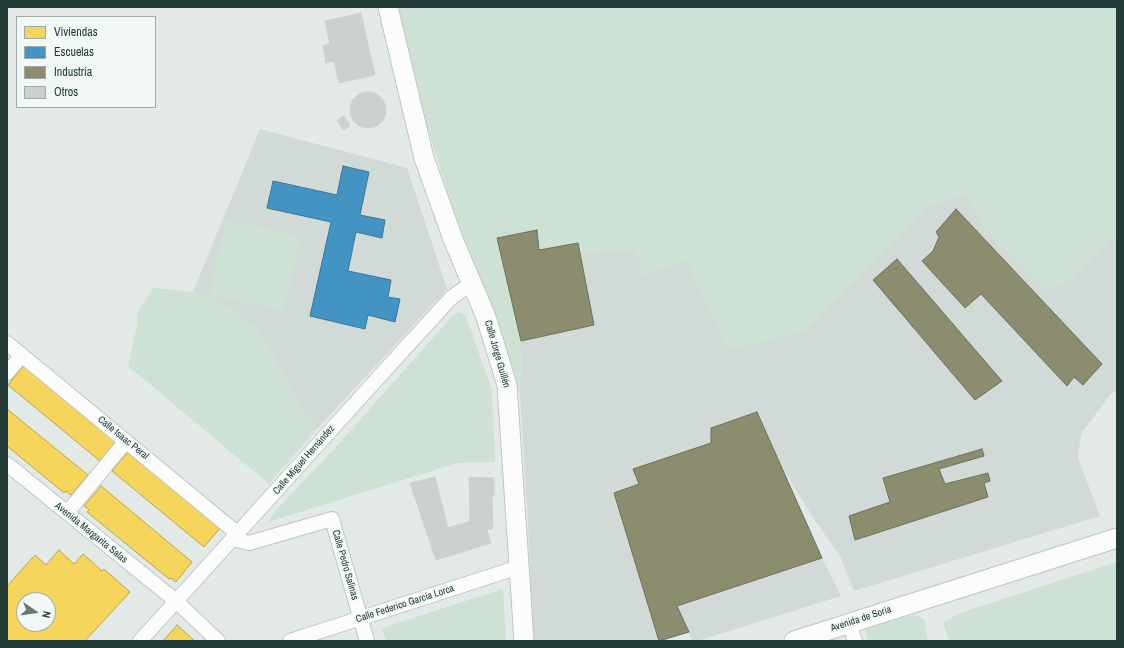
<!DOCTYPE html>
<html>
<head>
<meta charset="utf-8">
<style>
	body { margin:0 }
	#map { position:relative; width:1124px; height:648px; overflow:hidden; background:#e3e9e7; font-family:"Archivo Narrow",sans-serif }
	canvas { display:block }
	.frame { position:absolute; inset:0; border:8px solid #223b37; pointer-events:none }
	.legend { position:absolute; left:16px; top:16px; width:140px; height:92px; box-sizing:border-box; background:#f1f8f5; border:1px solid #9eaca9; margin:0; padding:5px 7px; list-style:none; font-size:12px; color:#223b37 }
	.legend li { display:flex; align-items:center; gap:8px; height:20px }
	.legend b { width:20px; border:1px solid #9eaca9 }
	.north { position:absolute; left:16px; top:592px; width:40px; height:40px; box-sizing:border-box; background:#f1f8f5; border:1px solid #9eaca9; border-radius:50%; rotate:103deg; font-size:11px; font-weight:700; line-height:16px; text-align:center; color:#223b37 }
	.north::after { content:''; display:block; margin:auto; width:14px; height:18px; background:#667875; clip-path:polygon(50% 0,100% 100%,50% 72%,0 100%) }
</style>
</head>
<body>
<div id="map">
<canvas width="1124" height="648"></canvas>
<div class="frame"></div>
<ul class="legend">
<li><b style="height:11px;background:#f6d55c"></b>Viviendas</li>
<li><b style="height:11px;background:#4393c3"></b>Escuelas</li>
<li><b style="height:11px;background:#8c8c6e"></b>Industria</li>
<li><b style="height:11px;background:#ccd1d0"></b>Otros</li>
</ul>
<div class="north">N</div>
</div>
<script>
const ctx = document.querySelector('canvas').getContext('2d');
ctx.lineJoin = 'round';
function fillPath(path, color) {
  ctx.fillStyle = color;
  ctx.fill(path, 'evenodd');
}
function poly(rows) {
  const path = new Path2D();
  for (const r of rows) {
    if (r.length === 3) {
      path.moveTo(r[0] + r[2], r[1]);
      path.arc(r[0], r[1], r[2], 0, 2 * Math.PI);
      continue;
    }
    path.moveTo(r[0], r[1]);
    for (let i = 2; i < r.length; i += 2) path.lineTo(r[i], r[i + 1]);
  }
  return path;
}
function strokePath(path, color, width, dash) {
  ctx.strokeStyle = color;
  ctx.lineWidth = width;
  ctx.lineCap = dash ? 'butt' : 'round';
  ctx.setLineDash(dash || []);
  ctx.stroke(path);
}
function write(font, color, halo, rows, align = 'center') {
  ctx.font = font + ' "Archivo Narrow",sans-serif';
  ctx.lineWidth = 4;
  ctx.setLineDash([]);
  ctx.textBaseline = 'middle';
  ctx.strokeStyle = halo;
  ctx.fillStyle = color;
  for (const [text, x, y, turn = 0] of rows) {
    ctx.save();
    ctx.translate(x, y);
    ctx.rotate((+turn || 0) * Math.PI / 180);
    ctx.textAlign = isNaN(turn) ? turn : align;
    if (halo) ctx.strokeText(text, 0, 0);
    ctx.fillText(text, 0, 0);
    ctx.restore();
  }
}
fillPath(poly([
	[260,129,407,168,447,289,317,429,300,407,266,342,255,326,193,292],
	[966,192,986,231,1067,282,1117,233,1117,391,1112,392,1081,434,1078,458,1100,516,854,591,840,556,814,519,782,467,822,558,841,596,697,641,692,641,689,632,660,641,533,641,528,521,520,395,521,341,497,238,539,250,578,243,580,252,637,250,644,275,686,260,803,332,926,207]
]), '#d1dad7');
fillPath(poly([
	[396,7,1117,7,1117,233,1067,282,1047,290,986,231,965,192,926,207,803,332,753,345,727,349,686,260,644,275,637,250,580,252,577,243,539,250,497,238,521,341,520,395,470,263,408,66],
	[226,220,300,236,284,311,210,295],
	[153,288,193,292,218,299,255,326,266,342,300,407,317,429,269,484,128,366,137,326,138,311],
	[460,312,465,315,471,330,492,391,495,462,457,463,268,522,277,509,335,448,455,313],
	[1117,562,1117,641,949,641,943,622,960,613],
	[503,589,506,641,386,641,382,628],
	[900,616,917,616,924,619,928,641,868,641,865,629]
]), '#cde1d5');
const homes = poly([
	[24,365,116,441,100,461,8,385,24,365],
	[7,409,88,475,71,495,66,491,64,493,7,446,7,409],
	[129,451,221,527,204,547,112,471,129,451],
	[101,486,192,562,176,582,171,578,169,579,87,512,89,510,84,506,101,486],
	[59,550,74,564,83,554,102,571,104,569,130,592,85,641,7,641,7,586,35,555,46,565,59,550],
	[24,600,48,600,48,624,24,624,24,600],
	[177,625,195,641,163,641,177,625]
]);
fillPath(homes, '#f6d55c');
strokePath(homes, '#b6a751', 1);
const schools = poly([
	[343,166,369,172,360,215,385,220,382,238,356,232,348,271,391,280,388,297,400,299,395,322,368,315,365,329,310,316,331,222,267,208,273,181,337,195,343,166]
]);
fillPath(schools, '#4393c3');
strokePath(schools, '#397999', 1);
const industry = poly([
	[956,209,1102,364,1083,385,1074,377,1067,386,981,294,965,308,922,261,933,251,939,237,936,232,956,209],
	[537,230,539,250,578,243,594,325,521,341,497,238,537,230],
	[897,259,1002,381,975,400,873,280,897,259],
	[757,412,822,558,677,606,689,632,659,641,614,493,639,484,633,469,711,443,711,428,757,412],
	[982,449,984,456,939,469,945,484,988,473,990,481,984,483,988,497,855,540,849,516,890,502,883,478,982,449]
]);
fillPath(industry, '#8c8c6e');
strokePath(industry, '#6c745e', 1);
const building = poly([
	[361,13,375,75,339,83,334,61,326,63,323,46,330,44,325,21,361,13],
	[368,110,18],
	[344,116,350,126,343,130,337,120,344,116],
	[435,477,448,528,470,521,469,477,494,478,494,496,492,497,493,528,487,530,491,543,436,560,410,483,435,477]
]);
fillPath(building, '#ccd1d0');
strokePath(building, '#ccd2d0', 1);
const street = poly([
	[7,343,238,534],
	[7,373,22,355],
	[7,464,176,601,218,641],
	[67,513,126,441],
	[233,539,249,543,332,519,367,641],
	[849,623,855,641],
	[140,641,397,357,451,298,466,287,472,284],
	[290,641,519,567]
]);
const secondary = poly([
	[388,7,424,158,453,239,486,317,507,385,524,641],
	[794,641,1117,538]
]);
strokePath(street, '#c0c6c4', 16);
strokePath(secondary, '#bfc6c4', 21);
strokePath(street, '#fbfcfb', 14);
strokePath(secondary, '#fbfcfb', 19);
write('10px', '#223b37', '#f1f8f5', [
	["Calle Jorge Guillén",497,354,74],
	["Calle Isaac Peral",123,438,39],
	["Calle Miguel Hernández",304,460,-49],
	["Avenida Margarita Salas",91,533,39],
	["Calle Pedro Salinas",345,565,74],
	["Calle Federico García Lorca",405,604,-18],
	["Avenida de Soria",861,619,-18]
]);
</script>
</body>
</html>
